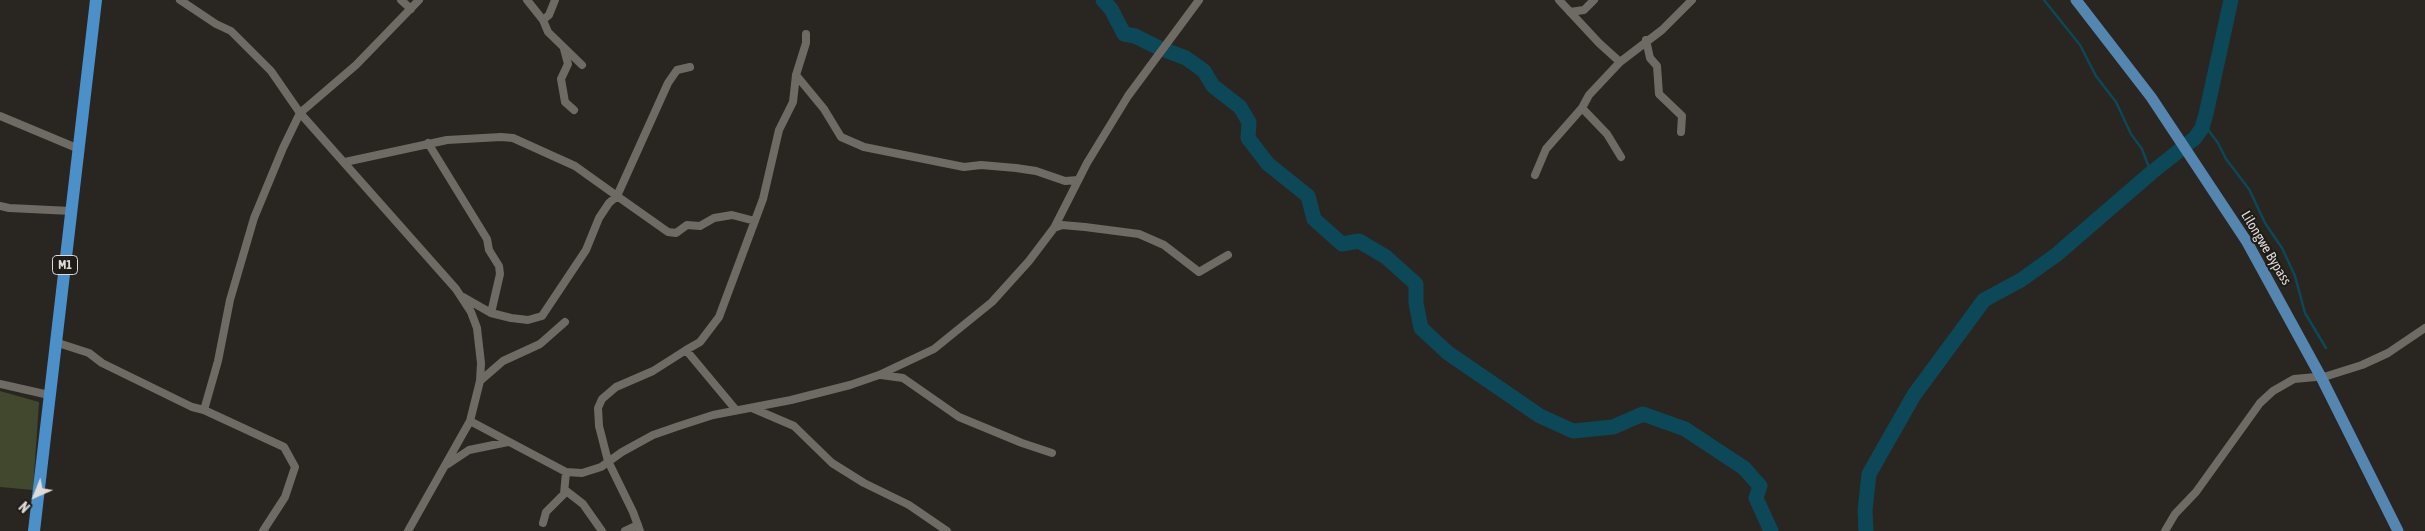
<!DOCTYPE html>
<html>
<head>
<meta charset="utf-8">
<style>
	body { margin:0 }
	#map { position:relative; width:2425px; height:531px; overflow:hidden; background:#292520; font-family:"Asap Condensed",sans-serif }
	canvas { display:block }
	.north { position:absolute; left:10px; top:471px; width:50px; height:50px; -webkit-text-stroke:4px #1f1b17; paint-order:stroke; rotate:224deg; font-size:14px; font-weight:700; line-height:20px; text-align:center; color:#dedbd8 }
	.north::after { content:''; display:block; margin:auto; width:18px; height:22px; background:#dedbd8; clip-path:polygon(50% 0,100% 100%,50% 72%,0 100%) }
</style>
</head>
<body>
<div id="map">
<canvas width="2425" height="531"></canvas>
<div class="north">N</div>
</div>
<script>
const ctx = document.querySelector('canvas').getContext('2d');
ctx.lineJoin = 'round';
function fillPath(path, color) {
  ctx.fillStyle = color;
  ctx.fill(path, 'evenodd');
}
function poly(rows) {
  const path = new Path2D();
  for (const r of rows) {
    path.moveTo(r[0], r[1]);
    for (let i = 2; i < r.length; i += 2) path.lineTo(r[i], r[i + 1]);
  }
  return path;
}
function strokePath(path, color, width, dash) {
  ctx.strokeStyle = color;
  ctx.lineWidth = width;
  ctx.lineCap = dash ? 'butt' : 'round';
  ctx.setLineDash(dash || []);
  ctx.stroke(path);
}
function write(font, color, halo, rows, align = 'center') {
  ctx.font = font + ' "Asap Condensed",sans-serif';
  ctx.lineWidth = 4;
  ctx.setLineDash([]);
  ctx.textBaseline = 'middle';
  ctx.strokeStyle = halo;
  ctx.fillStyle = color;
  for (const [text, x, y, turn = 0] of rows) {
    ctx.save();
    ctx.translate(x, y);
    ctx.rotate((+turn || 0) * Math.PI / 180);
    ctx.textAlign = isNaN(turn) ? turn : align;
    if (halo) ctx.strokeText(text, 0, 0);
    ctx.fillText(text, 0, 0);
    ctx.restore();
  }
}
fillPath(poly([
	[0,391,39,402,33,490,0,487]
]), '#41482e');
strokePath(poly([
	[2044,0,2080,45,2096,76,2116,102,2131,134,2142,149,2151,173],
	[2202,128,2209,131,2218,143,2226,159,2249,189,2265,223,2282,248,2295,276,2305,313,2326,348]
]), '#0d4858', 2.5);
strokePath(poly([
	[1103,0,1111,9,1124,34,1135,36,1159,48],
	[1165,50,1186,58,1204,71,1213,86,1240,107,1249,122,1248,138,1268,164,1308,196,1314,219,1342,244,1359,241,1386,257,1416,284,1416,303,1421,328,1448,353,1540,416,1573,431,1613,427,1643,414,1685,429,1744,468,1760,486,1756,498,1771,531],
	[1866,531,1865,511,1869,474,1914,395,1984,300,2021,280,2056,255,2151,173,2195,138,2202,128,2206,114,2231,0]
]), '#0d4858', 15);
strokePath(poly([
	[180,0,216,24,231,31,271,71,300,113,456,289,471,312,477,328,481,363,480,381,470,421,408,531],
	[401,0,411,9],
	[527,0,543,20,548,32,582,65],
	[1559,0,1599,43,1620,62],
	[1570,12,1584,10,1594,0],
	[543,20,549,15,555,0],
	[1646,40,1650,58,1657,66,1659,94,1682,116,1681,132],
	[564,49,568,64,561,79,565,102,574,110],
	[796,75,824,109,841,137,864,147,964,167,981,165,1016,168,1036,171,1065,181,1078,180],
	[1582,108,1607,134,1621,157],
	[0,116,79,149],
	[428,143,487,239,489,250,499,266,500,274,491,313],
	[345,162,447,140,501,137,513,138,575,166,617,196,668,83,677,70,690,67],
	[1535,175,1546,149,1582,108,1589,95,1620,62,1662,30,1692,0],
	[0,206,9,208,71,211],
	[1054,228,1062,225,1085,227,1139,234,1164,245,1199,272,1228,255],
	[463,297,491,313,511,318,528,320,542,316,586,250,599,218,609,203,617,196,668,232,676,233,687,225,700,226,714,218,732,215,755,221],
	[55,342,89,353,102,363,192,407,204,410,284,447,295,467,285,497,263,531],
	[881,375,903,378,959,417,1022,443,1052,453],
	[480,381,503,361,540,344,565,322],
	[0,384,49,395],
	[752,408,794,426,832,463,864,483,909,505,947,531],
	[204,410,218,361,230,300,254,218,283,148,300,113,356,65,419,0],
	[736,410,686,350,700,342,719,317,763,199,779,130,793,102,796,75,806,43,806,34],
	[470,421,566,472,582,473,601,467,622,452,653,435,679,426,713,415,791,400,850,385,879,375,934,349,992,302,1029,261,1054,228,1087,163,1128,96,1199,0],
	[448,464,469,450,508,442],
	[565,490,583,504,602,531],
	[543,523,546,512,564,494,566,472],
	[625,531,638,525],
	[640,531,633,512,608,461,599,426,598,408,602,399,616,387,653,371,686,350],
	[2165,531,2175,514,2196,492,2260,403,2273,391,2294,379,2327,376,2362,365,2388,353,2425,328]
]), '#6e6a64', 8);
strokePath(poly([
	[2076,0,2151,97,2247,242,2321,377,2398,531]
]), '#5486b0', 11);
strokePath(poly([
	[34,531,96,0]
]), '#4b90c9', 12);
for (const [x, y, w] of [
	[65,265,25]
]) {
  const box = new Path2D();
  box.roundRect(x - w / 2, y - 9.5, w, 19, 4);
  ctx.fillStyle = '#1f1b17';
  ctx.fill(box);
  strokePath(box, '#dedbd8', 1);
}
write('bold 12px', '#dedbd8', null, [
	["M1",65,265]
]);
write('14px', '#dedbd8', '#1f1b17', [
	["Lilongwe Bypass",2266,248,59]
]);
</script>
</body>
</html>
